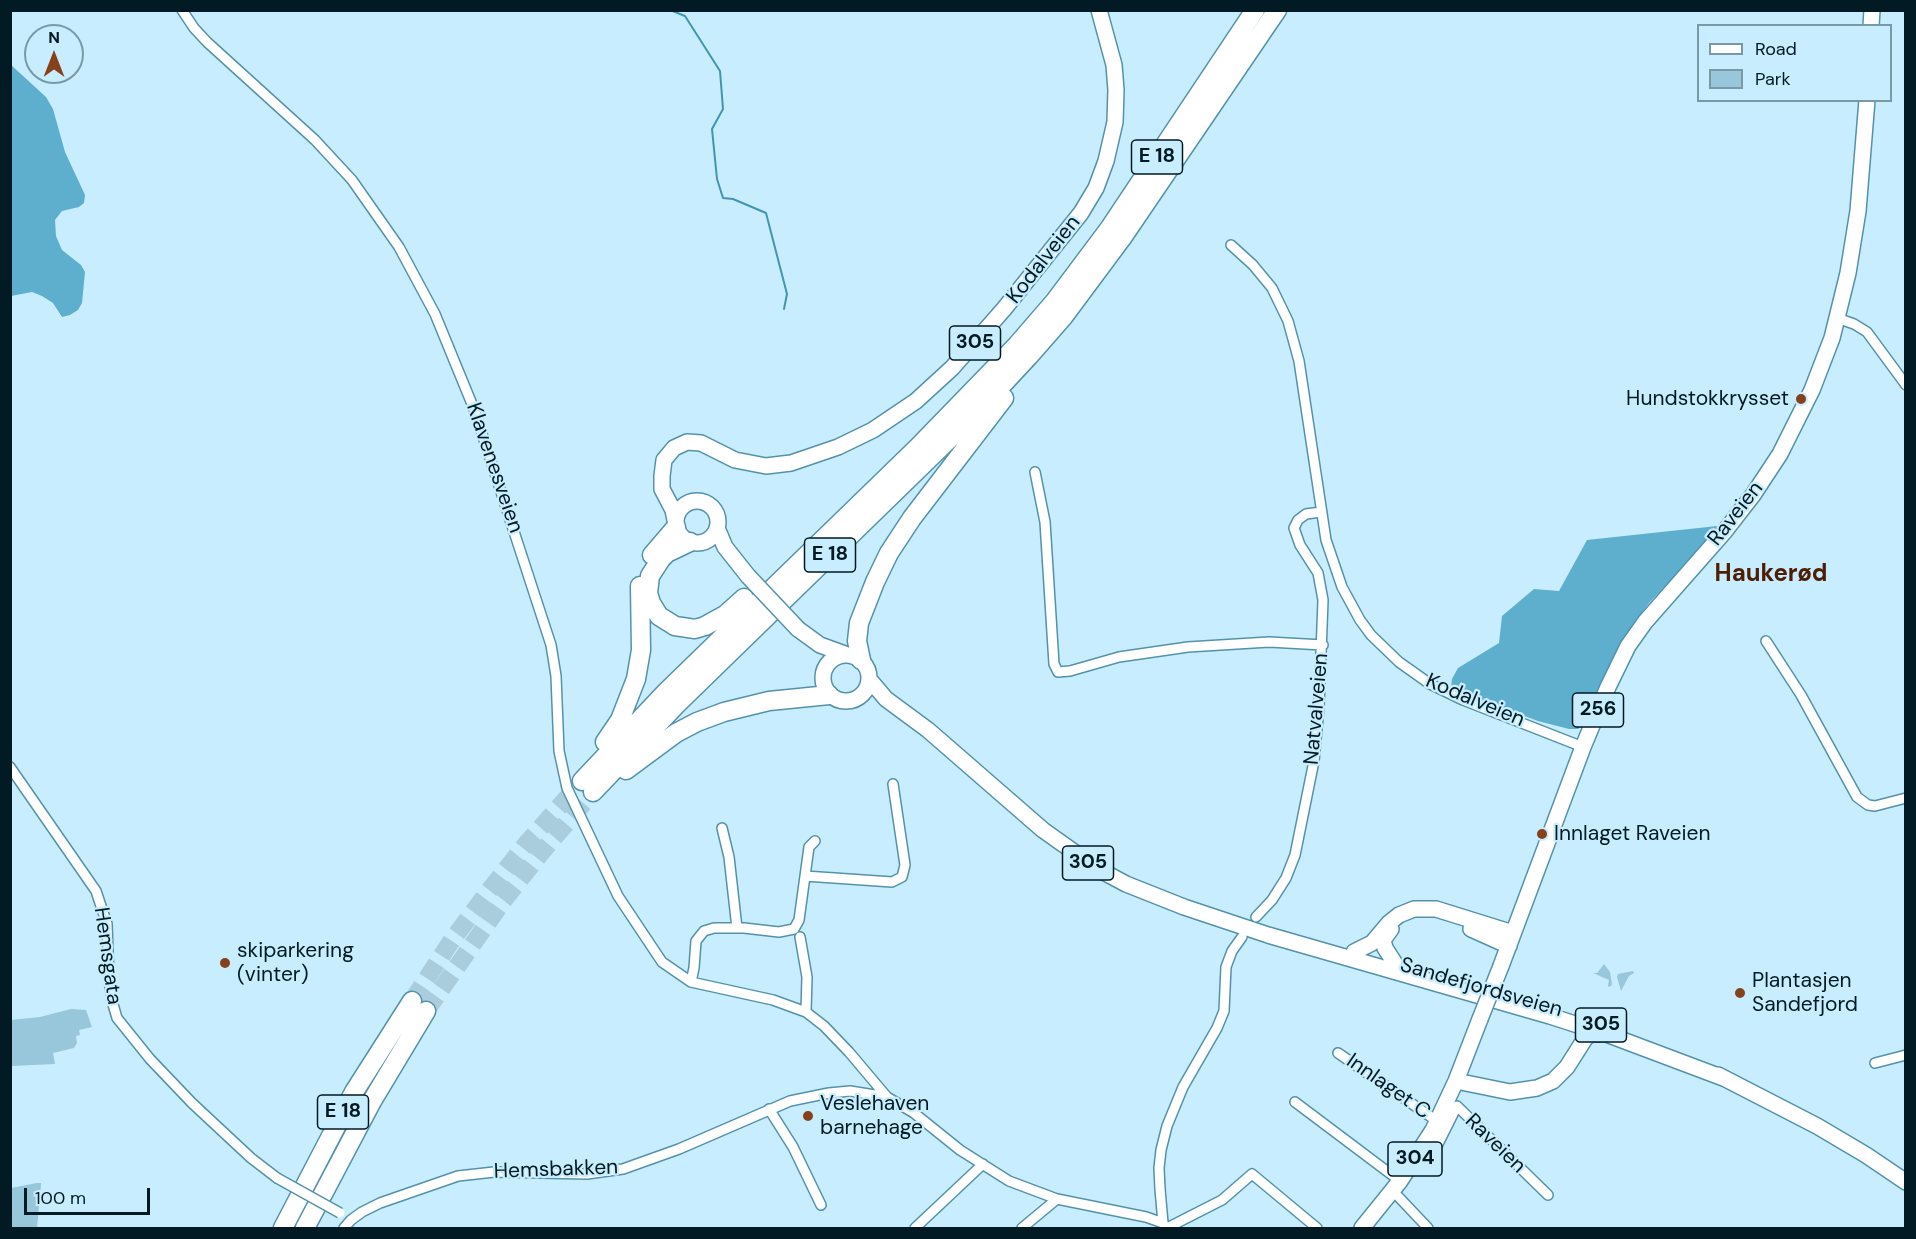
<!DOCTYPE html>
<html>
<head>
<meta charset="utf-8">
<style>
	body { margin:0 }
	#map { position:relative; width:1916px; height:1239px; overflow:hidden; background:#c8edfe; font-family:"DM Sans",sans-serif }
	canvas { display:block }
	.frame { position:absolute; inset:0; border:12px solid #011a23; pointer-events:none }
	.legend { position:absolute; left:1697px; top:24px; width:195px; height:78px; box-sizing:border-box; background:#c8edfe; border:2px solid #7899a6; margin:0; padding:8px 10px; list-style:none; font-size:18px; color:#011a23 }
	.legend li { display:flex; align-items:center; gap:12px; height:30px }
	.legend b { width:30px; border:2px solid #7899a6 }
	.north { position:absolute; left:24px; top:24px; width:60px; height:60px; box-sizing:border-box; background:#c8edfe; border:2px solid #7899a6; border-radius:50%; rotate:0deg; font-size:16px; font-weight:700; line-height:24px; text-align:center; color:#011a23 }
	.north::after { content:''; display:block; margin:auto; width:21px; height:27px; background:#86401a; clip-path:polygon(50% 0,100% 100%,50% 72%,0 100%) }
	.scale { position:absolute; left:24px; top:1188px; width:126px; height:27px; box-sizing:border-box; border:3px solid #011a23; border-top:0; padding-left:8px; font-size:18px; line-height:21px; white-space:nowrap; color:#011a23; -webkit-text-stroke:4px #c8edfe; paint-order:stroke }
</style>
</head>
<body>
<div id="map">
<canvas width="1916" height="1239"></canvas>
<div class="frame"></div>
<ul class="legend">
<li><b style="height:8px;background:#fff"></b>Road</li>
<li><b style="height:16px;background:#98c6da"></b>Park</li>
</ul>
<div class="north">N</div>
<div class="scale">100 m</div>
</div>
<script>
const ctx = document.querySelector('canvas').getContext('2d');
ctx.lineJoin = 'round';
function fillPath(path, color) {
  ctx.fillStyle = color;
  ctx.fill(path, 'evenodd');
}
function poly(rows) {
  const path = new Path2D();
  for (const r of rows) {
    if (r.length === 3) {
      path.moveTo(r[0] + r[2], r[1]);
      path.arc(r[0], r[1], r[2], 0, 2 * Math.PI);
      continue;
    }
    path.moveTo(r[0], r[1]);
    for (let i = 2; i < r.length; i += 2) path.lineTo(r[i], r[i + 1]);
  }
  return path;
}
function strokePath(path, color, width, dash) {
  ctx.strokeStyle = color;
  ctx.lineWidth = width;
  ctx.lineCap = dash ? 'butt' : 'round';
  ctx.setLineDash(dash || []);
  ctx.stroke(path);
}
function write(font, color, halo, rows, align = 'center') {
  ctx.font = font + ' "DM Sans",sans-serif';
  ctx.lineWidth = 4.5;
  ctx.setLineDash([]);
  ctx.textBaseline = 'middle';
  ctx.strokeStyle = halo;
  ctx.fillStyle = color;
  for (const [text, x, y, turn = 0] of rows) {
    ctx.save();
    ctx.translate(x, y);
    ctx.rotate((+turn || 0) * Math.PI / 180);
    ctx.textAlign = isNaN(turn) ? turn : align;
    if (halo) ctx.strokeText(text, 0, 0);
    ctx.fillText(text, 0, 0);
    ctx.restore();
  }
}
fillPath(poly([
	[1604,964,1610,972,1612,984,1610,987,1608,986,1609,980,1593,973,1597,973],
	[1633,971,1634,973,1629,976,1621,991,1617,977,1618,974],
	[71,1009,86,1010,92,1027,79,1030,80,1035,76,1036,77,1043,74,1048,53,1053,55,1064,11,1066,11,1020,40,1017],
	[37,1183,41,1183,41,1185,37,1228,11,1228,11,1188]
]), '#98c6da');
fillPath(poly([
	[10,64,46,97,53,109,65,152,85,195,84,203,79,207,62,211,55,220,56,236,62,250,81,265,85,272,82,303,78,310,70,315,62,317,53,303,42,296,32,292,11,296],
	[1717,526,1713,535,1649,603,1630,629,1603,681,1584,725,1578,729,1569,729,1538,721,1457,691,1451,687,1452,679,1458,668,1499,643,1502,616,1534,589,1559,591,1587,540]
]), '#5eaece');
strokePath(poly([
	[670,10,685,16,720,71,723,109,712,129,717,179,723,198,733,199,766,213,787,294,784,309]
]), '#4294b3', 2);
strokePath(poly([
	[412,1001,452,940,488,892,526,844,582,781],
	[426,1011,503,901,541,853,593,792]
]), '#aacddd', 18, [18, 9]);
const street = poly([
	[182,10,194,28,207,42,315,140,352,180,399,247,435,314,474,409,551,645,556,676,559,751,567,788,618,896,662,962,691,982,773,1000,806,1012,824,1026,849,1052,887,1097,914,1113,960,1150,1009,1181,1057,1199,1146,1217,1163,1223],
	[1231,245,1253,265,1272,288,1288,321,1299,361,1326,540,1342,587,1360,620,1371,635,1399,662,1430,684,1463,700,1583,747],
	[1837,318,1854,324,1867,332,1906,385],
	[1035,472,1045,522,1054,664,1058,672,1070,671,1119,657,1188,647,1269,642,1323,645],
	[1766,641,1801,695,1857,797,1868,805,1875,806,1906,798],
	[10,767,96,891,107,924,109,979,112,1001,117,1018,150,1059,192,1103,251,1158,277,1178],
	[722,828,729,857,737,928],
	[805,876,892,882,902,877,905,865,893,784],
	[1256,917,1272,900,1286,878,1295,855,1314,761,1319,707,1323,600,1318,573,1300,545,1294,528,1298,520,1306,514,1321,512],
	[800,937,807,977,806,1012],
	[691,982,694,968,696,941,704,931,714,928,744,928,779,932,794,929,799,920,809,847,815,841],
	[1338,1053,1437,1121],
	[1875,1063,1906,1055],
	[1295,1102,1400,1181],
	[769,1109,793,1147,821,1205],
	[1425,1144,1438,1144,1457,1106,1548,1195],
	[1393,1191,1428,1228],
	[344,1228,351,1220,362,1212,380,1203,458,1176,494,1172,587,1174,623,1169,679,1149,790,1101,829,1093,850,1091,887,1097],
	[915,1228,983,1164],
	[1022,1228,1057,1199],
	[1166,1228,1163,1223,1160,1189,1159,1168,1161,1150,1167,1126,1183,1087,1217,1028,1224,1011,1226,967,1232,951,1242,937],
	[1167,1228,1222,1200,1252,1174,1317,1228]
]);
const primary = poly([
	[1871,26,1872,10],
	[697,522,21],
	[675,520,673,510,662,489,662,476,664,460,674,448,687,442,701,443,735,460,766,466,791,463,838,447,873,430,916,401,952,368,1004,309,1081,213,1096,188,1106,161,1115,122,1116,90,1114,65,1099,10],
	[717,528,725,547,748,576],
	[798,629,820,645,845,654],
	[846,678,23],
	[869,679,886,699,928,730,1043,830,1098,869,1126,884,1184,907,1268,935,1550,1016,1609,1035,1726,1079],
	[1391,929,1383,940,1385,948,1394,962],
	[1471,929,1509,946],
	[1354,952,1372,943,1389,923,1399,915,1414,909,1436,909,1513,933],
	[1501,966,1583,747,1608,687,1628,646,1645,622,1725,531,1753,495,1780,454,1812,390,1832,338,1848,273,1858,211,1867,100],
	[1718,1075,1817,1126,1866,1155,1906,1182],
	[1456,1081,1510,1092,1537,1088,1553,1081,1567,1067,1586,1037,1592,1034,1601,1034],
	[1362,1228,1400,1181,1433,1130,1456,1081,1480,1019]
]);
const highway = poly([
	[690,542,667,553,661,559,650,576,648,593,651,603,659,616,675,626,695,629,705,626,725,615,744,598],
	[652,555,676,527],
	[861,660,857,641,859,623,875,582,889,553,912,518,1004,398],
	[605,742,620,720,636,679,641,650,640,586],
	[626,770,676,733,697,722,724,712,769,701,829,695],
	[582,781,666,692,917,448,1017,345,1055,301,1109,229,1255,10],
	[593,792,677,704,977,412,1029,356,1064,316,1122,238,1277,10],
	[283,1228,354,1092,412,1001],
	[305,1228,372,1101,426,1011]
]);
strokePath(street, '#5492ab', 12);
strokePath(primary, '#5492ab', 18);
strokePath(highway, '#5492ab', 21);
strokePath(street, '#fff', 9);
strokePath(primary, '#fff', 15);
strokePath(highway, '#fff', 18);
const streetBridge = poly([
	[277,1178,340,1213]
]);
const primaryBridge = poly([
	[748,576,798,629],
	[1480,1019,1501,966]
]);
strokePath(streetBridge, '#5492ab', 12, []);
strokePath(primaryBridge, '#5492ab', 18, []);
strokePath(streetBridge, '#fff', 9);
strokePath(primaryBridge, '#fff', 15);
for (const [x, y, r, color] of [
	[1801,399,6,"#86401a"],
	[1542,834,6,"#86401a"],
	[225,963,6,"#86401a"],
	[1740,993,6,"#86401a"],
	[808,1116,6,"#86401a"]
]) {
  const dot = new Path2D();
  dot.arc(x, y, r, 0, 2 * Math.PI);
  ctx.fillStyle = color;
  ctx.fill(dot);
  strokePath(dot, '#c8edfe', 2);
}
for (const [x, y, w] of [
	[1157,157,51],
	[975,343,51],
	[830,555,51],
	[1598,710,51],
	[1088,863,51],
	[1601,1025,51],
	[343,1112,51],
	[1415,1159,54]
]) {
  const box = new Path2D();
  box.roundRect(x - w / 2, y - 17, w, 34, 4.5);
  ctx.fillStyle = '#c8edfe';
  ctx.fill(box);
  strokePath(box, '#011a23', 1.5);
}
write('bold 20px', '#011a23', null, [
	["E 18",1157,157],
	["305",975,343],
	["E 18",830,555],
	["256",1598,710],
	["305",1088,863],
	["305",1601,1025],
	["E 18",343,1112],
	["304",1415,1159]
]);
write('21px', '#011a23', '#c8edfe', [
	["Kodalveien",1044,260,-52],
	["Klavenesveien",494,468,71],
	["Raveien",1736,514,-52],
	["Kodalveien",1475,701,23],
	["Natvalveien",1317,709,-85],
	["Hemsgata",107,956,82],
	["Sandefjordsveien",1481,988,16],
	["Innlaget C",1388,1087,35],
	["Raveien",1495,1144,44],
	["Hemsbakken",556,1170,-2]
]);
write('21px', '#011a23', '#c8edfe', [
	["Hundstokkrysset",1789,399,"right"],
	["Innlaget Raveien",1554,834],
	["skiparkering",237,951],
	["(vinter)",237,975],
	["Plantasjen",1752,981],
	["Sandefjord",1752,1005],
	["Veslehaven",820,1104],
	["barnehage",820,1128]
], 'left');
write('bold 24px', '#4d1e03', '#c8edfe', [
	["Haukerød",1771,575]
]);
</script>
</body>
</html>
